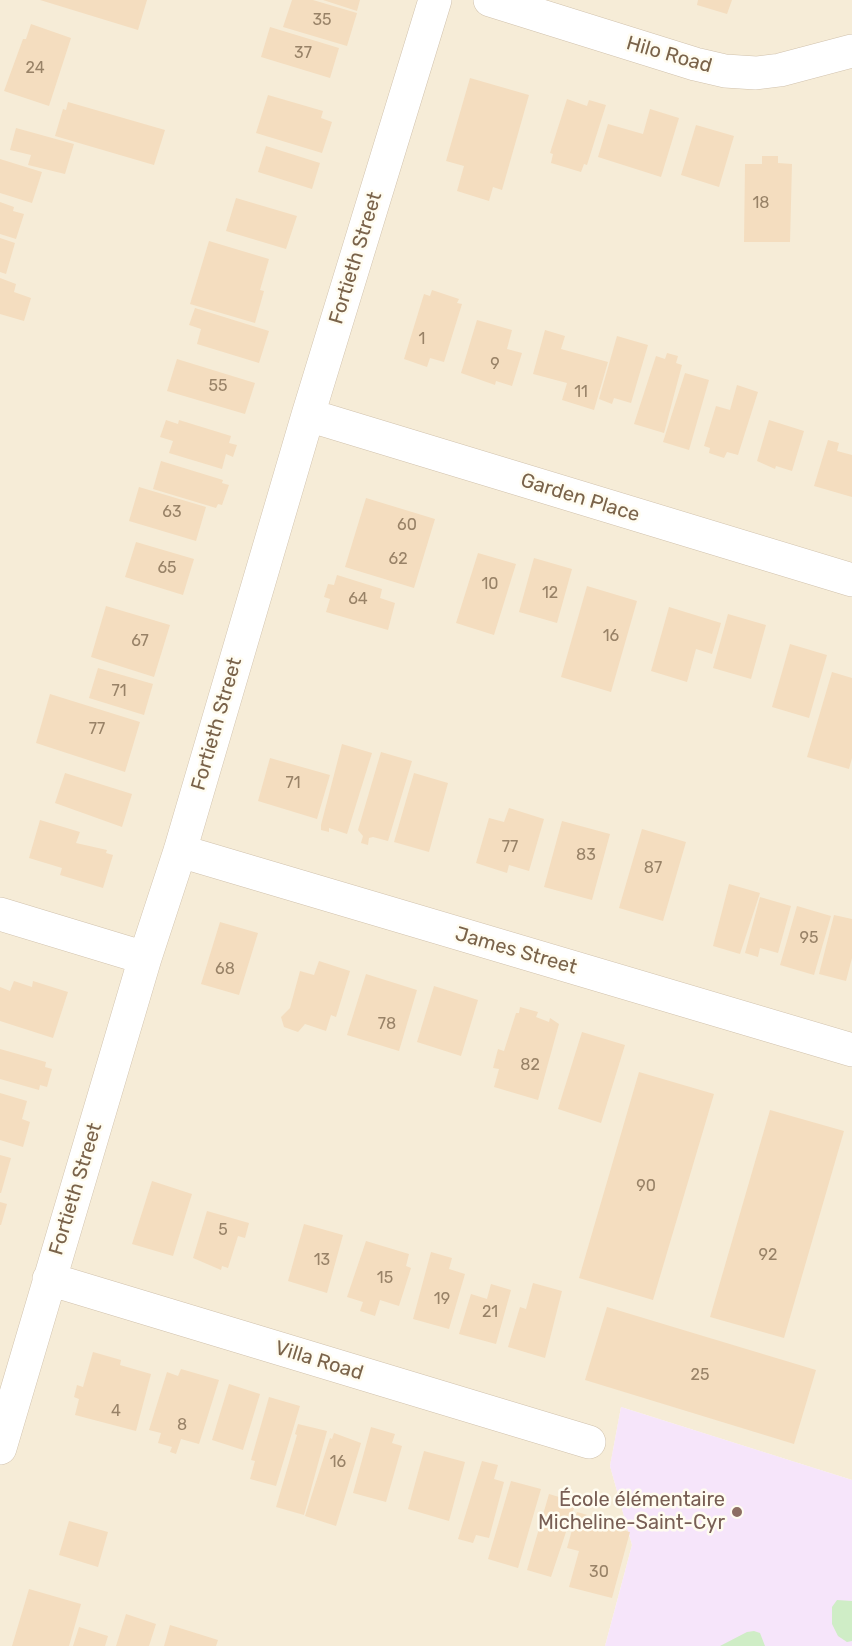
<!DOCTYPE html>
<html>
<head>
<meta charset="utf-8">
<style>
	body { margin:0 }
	canvas { display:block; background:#fdf9e9 }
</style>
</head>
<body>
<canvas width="852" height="1646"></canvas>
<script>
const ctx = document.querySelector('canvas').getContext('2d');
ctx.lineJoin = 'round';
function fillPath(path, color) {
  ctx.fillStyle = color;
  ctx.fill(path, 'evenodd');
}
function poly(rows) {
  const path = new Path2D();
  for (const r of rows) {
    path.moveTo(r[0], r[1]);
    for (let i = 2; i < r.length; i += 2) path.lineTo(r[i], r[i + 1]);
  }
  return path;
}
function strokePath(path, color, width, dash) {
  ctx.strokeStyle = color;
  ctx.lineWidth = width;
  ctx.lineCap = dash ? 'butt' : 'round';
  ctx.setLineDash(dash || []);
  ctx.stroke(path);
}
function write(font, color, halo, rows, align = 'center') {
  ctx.font = font + ' Rubik,sans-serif';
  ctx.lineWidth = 5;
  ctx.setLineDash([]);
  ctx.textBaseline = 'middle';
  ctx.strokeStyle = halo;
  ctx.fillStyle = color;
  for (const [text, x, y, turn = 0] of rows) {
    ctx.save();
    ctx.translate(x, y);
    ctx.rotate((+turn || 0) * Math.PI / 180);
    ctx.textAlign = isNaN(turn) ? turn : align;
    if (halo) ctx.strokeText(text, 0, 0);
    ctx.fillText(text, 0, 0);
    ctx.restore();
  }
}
fillPath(poly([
	[0,0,852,0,852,1480,621,1407,610,1466,632,1545,605,1646,0,1646]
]), '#f6ecd7');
fillPath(poly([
	[621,1407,852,1480,852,1646,605,1646,632,1545,610,1466]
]), '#f6e5fa');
fillPath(poly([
	[837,1600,852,1601,852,1641,847,1642,838,1636,832,1624,832,1607],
	[754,1631,760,1633,765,1646,720,1646,747,1632]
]), '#cfedc6');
fillPath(poly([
	[40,0,147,0,138,30],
	[292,0,313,0,357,13,347,46,283,27],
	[323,0,360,0,357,11],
	[698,0,732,0,727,14,697,5],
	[31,24,71,38,49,106,4,91,23,39,26,39],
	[270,27,339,48,330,78,261,57],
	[470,78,529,95,502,190,493,187,489,201,457,191,464,166,446,161],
	[268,95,323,111,321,118,332,122,322,153,256,133],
	[567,99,587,106,589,100,606,105,587,165,584,164,581,172,551,163,553,154,550,153],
	[68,102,165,130,154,165,55,136,63,109,66,110],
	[650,109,679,118,661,177,598,157,608,124,643,134],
	[696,125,734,136,719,187,681,175],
	[16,128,74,144,65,174,28,165,31,155,10,150],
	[266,146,320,163,312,189,258,172],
	[762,156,778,156,778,163,792,164,790,242,744,242,745,164,762,164],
	[0,159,42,172,32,203,0,193],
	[236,198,297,216,286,249,226,231],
	[0,202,14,207,13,211,24,214,16,239,0,234],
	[0,238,15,243,6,274,0,272],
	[209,241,269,259,260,290,264,291,255,323,190,304],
	[0,278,16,284,14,292,31,298,24,321,0,314],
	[432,290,459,299,457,303,462,304,444,362,430,358,427,367,404,359,424,294,430,296],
	[195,308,269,331,259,363,197,344,201,329,189,325],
	[477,320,512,330,507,349,522,353,512,386,496,381,495,385,461,373],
	[545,330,565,336,561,349,608,362,594,410,562,400,567,383,533,374],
	[617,336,648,345,631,403,614,398,612,404,599,399],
	[667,353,678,356,676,363,682,365,664,433,634,424,656,356,665,359],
	[177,359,255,383,245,414,167,391],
	[685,373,709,380,689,450,663,442],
	[737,385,758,392,738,455,727,452,724,458,709,453,710,448,704,446,716,406,730,410],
	[166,420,178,424,179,420,231,436,229,443,237,445,233,457,226,454,222,469,169,453,173,441,160,437],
	[769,420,804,431,792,471,776,466,775,469,757,461],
	[828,440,839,443,837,451,852,455,852,497,814,486],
	[161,461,223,480,222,483,229,485,222,505,218,504,216,508,153,489],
	[139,487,206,507,196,541,129,521],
	[366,498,435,519,414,588,345,567],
	[136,542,194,559,183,595,125,577],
	[478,553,516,564,494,635,456,623],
	[534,558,572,569,557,623,519,612],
	[337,575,382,589,380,598,395,603,388,630,326,612,330,599,324,597,328,584,334,585],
	[587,586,637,601,611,692,561,677],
	[106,606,170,625,154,677,91,657],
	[669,607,721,623,712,654,696,649,687,682,651,671],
	[728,614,766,625,751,679,713,668],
	[790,644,827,655,809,718,772,707],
	[98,668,153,684,144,715,89,698],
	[832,672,852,678,852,758,849,769,807,757],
	[50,694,140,722,125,772,36,743],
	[342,744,372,753,347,834,329,828,329,832,321,830,321,825],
	[381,752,412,761,388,841,373,837,369,838,368,845,361,843,363,836,358,830],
	[270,758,330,775,317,819,258,801],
	[65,773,132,794,122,827,55,803],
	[414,773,448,783,429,852,394,842],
	[509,808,544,819,529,871,509,865,507,873,476,863,489,818,504,822],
	[40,820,80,832,76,843,107,850,106,853,113,855,103,888,60,875,62,868,29,858],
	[562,821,610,834,592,900,544,887],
	[642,829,686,842,663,921,619,908],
	[729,884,760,893,740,954,713,946],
	[760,897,791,906,778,953,760,948,758,957,745,953],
	[797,906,831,916,814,975,780,965],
	[834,915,852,919,852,958,846,981,819,974],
	[220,922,258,933,239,995,201,984],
	[319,961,350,971,336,1017,331,1015,326,1031,305,1024,298,1032,284,1027,281,1017,290,1008,300,971,314,975],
	[366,974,417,990,399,1051,347,1035],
	[14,981,32,987,33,981,68,992,53,1038,0,1021,0,987,10,991],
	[434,986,478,1000,461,1056,417,1042],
	[520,1007,538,1012,536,1017,549,1022,550,1018,559,1024,538,1100,494,1087,499,1069,493,1068,498,1049,504,1051,516,1013,519,1013],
	[582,1032,625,1045,601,1123,558,1109],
	[0,1049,46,1062,45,1067,52,1069,47,1087,40,1085,39,1090,0,1079],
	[639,1072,714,1094,653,1300,579,1278],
	[0,1093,27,1101,22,1119,30,1122,23,1147,0,1140],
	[770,1110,844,1131,784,1338,710,1317],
	[0,1155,11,1158,1,1193,0,1193],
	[152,1181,192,1194,173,1256,132,1244],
	[0,1202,7,1204,1,1225,0,1225],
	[207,1211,249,1223,245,1238,238,1236,228,1268,222,1266,221,1270,193,1258],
	[304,1224,343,1235,327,1293,288,1281],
	[366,1241,409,1254,406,1266,411,1268,399,1306,380,1300,375,1316,360,1311,363,1302,347,1297],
	[431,1252,452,1258,449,1269,465,1274,449,1329,413,1319],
	[533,1283,562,1291,545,1358,508,1347,520,1307,526,1309],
	[491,1284,511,1290,496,1344,459,1334,471,1294,487,1299],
	[607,1307,816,1370,794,1444,585,1380],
	[93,1352,121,1360,120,1365,151,1374,136,1431,75,1415,79,1399,74,1397,77,1385,83,1387],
	[181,1369,219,1380,199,1444,181,1439,176,1454,170,1452,172,1447,158,1443,161,1433,149,1430,167,1372,178,1376],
	[229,1384,260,1394,243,1450,212,1440],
	[269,1397,300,1406,276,1486,250,1479,255,1461,251,1460],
	[298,1424,327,1431,304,1515,276,1507,297,1435,295,1434],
	[371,1427,395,1434,392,1443,402,1446,386,1502,353,1493],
	[334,1433,361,1443,336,1526,305,1516,330,1438,332,1439],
	[424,1451,465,1462,449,1521,408,1509],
	[482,1461,498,1465,494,1479,504,1482,489,1538,476,1535,473,1543,458,1539],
	[511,1481,541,1489,518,1568,488,1559],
	[549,1494,576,1502,551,1577,527,1570],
	[577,1512,612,1522,611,1527,630,1532,612,1598,569,1587,579,1551,567,1548],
	[69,1521,108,1532,98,1567,59,1555],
	[29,1589,81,1604,69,1646,12,1646],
	[126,1614,156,1624,149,1646,116,1646],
	[170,1625,218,1640,216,1646,164,1646],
	[79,1627,108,1636,105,1646,73,1646]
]), '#f4ddbf');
const minor = poly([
	[490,0,695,64,725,71,756,73,780,70,852,51],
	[308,415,852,580],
	[180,851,852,1050],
	[0,914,145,958],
	[49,1279,589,1442],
	[0,1448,145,958,180,851,308,415,435,0]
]);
strokePath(minor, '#d1c2ad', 34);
strokePath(minor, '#fff', 33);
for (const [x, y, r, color] of [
	[737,1512,6,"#8d6e63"]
]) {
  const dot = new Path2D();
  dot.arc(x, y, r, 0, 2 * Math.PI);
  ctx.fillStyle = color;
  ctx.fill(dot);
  strokePath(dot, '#fffcf0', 2);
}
write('16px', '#988267', null, [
	["35",322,20],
	["37",303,53],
	["24",35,68],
	["18",761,203],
	["1",422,339],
	["9",495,364],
	["55",218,386],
	["11",581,392],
	["63",172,512],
	["60",407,525],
	["62",398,559],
	["65",167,568],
	["10",490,584],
	["12",550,593],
	["64",358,599],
	["16",611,636],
	["67",140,641],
	["71",119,691],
	["77",97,729],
	["71",293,783],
	["77",510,847],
	["83",586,855],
	["87",653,868],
	["95",809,938],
	["68",225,969],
	["78",387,1024],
	["82",530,1065],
	["90",646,1186],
	["5",223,1230],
	["92",768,1255],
	["13",322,1260],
	["15",385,1278],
	["19",442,1299],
	["21",490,1312],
	["25",700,1375],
	["4",116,1411],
	["8",182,1425],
	["16",338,1462],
	["30",599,1572]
]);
write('20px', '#7a634a', '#fffcf0', [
	["Hilo Road",669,55,16],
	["Fortieth Street",356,258,-73],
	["Garden Place",580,498,17],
	["Fortieth Street",217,724,-74],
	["James Street",516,951,16],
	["Fortieth Street",76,1189,-73],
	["Villa Road",319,1361,17]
]);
write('20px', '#785e54', '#fffcf0', [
	["École élémentaire",725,1500],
	["Micheline-Saint-Cyr",725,1523]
], 'right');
</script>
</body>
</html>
